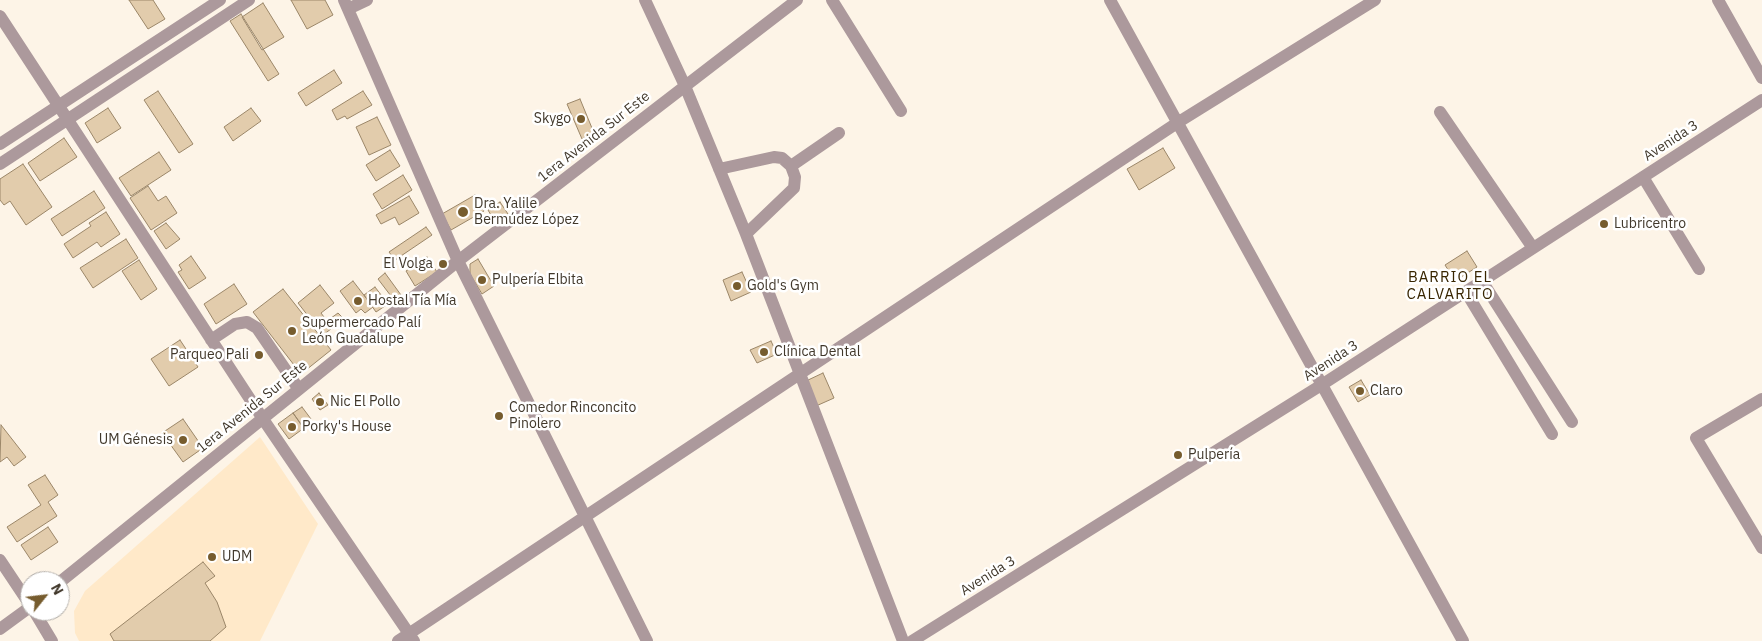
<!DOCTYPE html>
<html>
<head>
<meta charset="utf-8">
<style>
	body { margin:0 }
	#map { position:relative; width:1762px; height:641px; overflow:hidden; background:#fdf4e7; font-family:"IBM Plex Sans",sans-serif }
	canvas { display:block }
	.north { position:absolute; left:20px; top:571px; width:50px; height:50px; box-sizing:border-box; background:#fff; border:1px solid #b3afaa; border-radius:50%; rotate:61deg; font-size:14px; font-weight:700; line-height:20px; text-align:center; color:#41382b }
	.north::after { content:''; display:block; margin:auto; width:18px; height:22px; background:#765c2e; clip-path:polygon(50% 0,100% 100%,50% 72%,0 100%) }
</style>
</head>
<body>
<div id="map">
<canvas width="1762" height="641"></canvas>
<div class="north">N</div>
</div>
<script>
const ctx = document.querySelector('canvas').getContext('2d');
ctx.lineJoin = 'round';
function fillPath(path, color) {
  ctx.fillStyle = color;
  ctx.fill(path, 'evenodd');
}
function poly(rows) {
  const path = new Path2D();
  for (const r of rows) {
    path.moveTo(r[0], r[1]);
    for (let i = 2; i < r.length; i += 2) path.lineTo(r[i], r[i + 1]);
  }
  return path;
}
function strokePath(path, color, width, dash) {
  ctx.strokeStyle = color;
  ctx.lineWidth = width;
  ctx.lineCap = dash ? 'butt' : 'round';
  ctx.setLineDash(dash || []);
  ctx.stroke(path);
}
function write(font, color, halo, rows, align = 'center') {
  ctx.font = font + ' "IBM Plex Sans",sans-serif';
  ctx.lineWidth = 5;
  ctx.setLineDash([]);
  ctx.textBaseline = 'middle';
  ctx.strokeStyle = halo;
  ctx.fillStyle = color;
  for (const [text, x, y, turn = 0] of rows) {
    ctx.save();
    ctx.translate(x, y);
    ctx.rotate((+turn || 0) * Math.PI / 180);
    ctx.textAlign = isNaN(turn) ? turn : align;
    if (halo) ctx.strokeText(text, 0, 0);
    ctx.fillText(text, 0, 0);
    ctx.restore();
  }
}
fillPath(poly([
	[260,437,318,524,260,641,79,641,75,633,74,611,85,591]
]), '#ffe9c9');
const building = poly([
	[129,0,153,0,165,19,148,29,129,0],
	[291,0,325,0,333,15,307,29,291,0],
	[263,3,284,37,262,50,242,17,263,3],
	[241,14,279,74,268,81,230,21,241,14],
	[334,70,342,83,306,106,298,93,334,70],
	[158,91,193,144,179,153,144,100,158,91],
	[363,91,372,105,347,119,345,116,337,120,332,110,363,91],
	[580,99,594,133,582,139,567,104,580,99],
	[108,108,121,128,97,143,85,123,108,108],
	[251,108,261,121,233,141,224,127,251,108],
	[377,117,391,145,369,155,356,127,377,117],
	[64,138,77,157,40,181,28,163,64,138],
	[1163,148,1175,168,1139,190,1127,169,1163,148],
	[390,150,400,166,376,181,366,165,390,150],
	[159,152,171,170,131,196,119,178,159,152],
	[23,164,52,207,26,225,10,201,4,205,0,200,0,179,23,164],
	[403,175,412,190,382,209,373,194,403,175],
	[148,186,158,201,166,196,177,213,151,230,130,198,148,186],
	[94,191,105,208,62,236,51,219,94,191],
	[475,195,484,211,451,230,442,214,475,195],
	[409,196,419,213,399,225,395,217,381,224,376,215,409,196],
	[500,202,508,214,495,222,488,210,500,202],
	[106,212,120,234,101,247,97,242,73,258,64,244,91,226,89,223,106,212],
	[166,223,180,239,166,249,154,231,166,223],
	[426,227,432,235,395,260,389,252,426,227],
	[126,239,138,258,93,288,80,268,126,239],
	[1467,251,1477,267,1455,281,1445,265,1467,251],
	[191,256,206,278,189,289,178,272,182,270,179,265,191,256],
	[427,257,437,272,415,286,406,271,427,257],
	[478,259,494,286,482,294,470,274,470,264,478,259],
	[139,260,157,289,141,300,122,271,139,260],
	[742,272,751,292,731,301,723,280,742,272],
	[385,273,401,295,394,300,378,279,385,273],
	[353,281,373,307,365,313,361,309,356,313,340,291,353,281],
	[234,284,247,304,216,324,204,304,234,284],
	[320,285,334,303,321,313,327,321,338,313,344,319,323,335,298,303,320,285],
	[375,287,388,304,376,312,364,295,375,287],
	[283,289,331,350,301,374,253,312,283,289],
	[180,340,198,367,169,386,151,359,180,340],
	[771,341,777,354,757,363,750,350,771,341],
	[823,373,834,398,816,406,806,381,823,373],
	[1361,380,1370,395,1358,402,1349,387,1361,380],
	[319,393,328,405,320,410,312,399,319,393],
	[302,407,311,419,302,426,293,413,302,407],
	[293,413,304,428,289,439,278,424,293,413],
	[183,419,203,448,183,462,162,433,183,419],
	[1,425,26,457,14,466,7,457,0,462,1,425],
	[45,475,58,495,48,502,57,516,17,542,7,527,41,505,28,485,45,475],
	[48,527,58,542,31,560,21,545,48,527],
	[203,562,215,576,205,583,217,602,226,627,210,641,114,641,110,634,203,562]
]);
fillPath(building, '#e2ccac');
strokePath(building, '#9b8668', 1);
strokePath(poly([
	[344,0,458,261,647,641],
	[645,0,685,86,746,234,903,641],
	[832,0,901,111],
	[1110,0,1463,641],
	[1718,0,1762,78],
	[348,9,367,0],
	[0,16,263,419,414,641],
	[1440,112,1533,248],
	[0,144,220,0],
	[0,164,249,0],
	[791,166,839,133],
	[719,169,774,157,782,158,791,166,795,177,794,188,746,234],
	[1643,177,1699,269],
	[1482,281,1572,422],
	[1466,292,1552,434],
	[211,340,235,324,247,322,257,328,298,388],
	[1762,399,1696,438,1762,548],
	[0,560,30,605],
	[60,582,458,261,797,0],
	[34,611,52,641],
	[0,629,30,607],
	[398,641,1177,123,1375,0],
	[912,641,1323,384,1762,100]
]), '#ac999c', 12);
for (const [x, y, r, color] of [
	[581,119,5,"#765c2e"],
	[463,212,6,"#765c2e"],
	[1604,224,5,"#765c2e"],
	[443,264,5,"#765c2e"],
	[482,280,5,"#765c2e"],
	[737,286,5,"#765c2e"],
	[358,301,5,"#765c2e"],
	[292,331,5,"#765c2e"],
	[764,352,5,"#765c2e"],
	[259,355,5,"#765c2e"],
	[1360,391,5,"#765c2e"],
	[320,402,5,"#765c2e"],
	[499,416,5,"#765c2e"],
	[292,427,5,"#765c2e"],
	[183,440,5,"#765c2e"],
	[1178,455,5,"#765c2e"],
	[212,557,5,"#765c2e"]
]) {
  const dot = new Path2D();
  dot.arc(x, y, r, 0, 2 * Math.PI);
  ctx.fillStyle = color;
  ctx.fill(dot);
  strokePath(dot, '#fff', 2);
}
write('14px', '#41382b', '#fff', [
	["Skygo",571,119,"right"],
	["Dra. Yalile",474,204],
	["Bermúdez López",474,220],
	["Lubricentro",1614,224],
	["El Volga",433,264,"right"],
	["Pulpería Elbita",492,280],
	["Gold's Gym",747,286],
	["Hostal Tía Mía",368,301],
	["Supermercado Palí",302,323],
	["León Guadalupe",302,339],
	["Clínica Dental",774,352],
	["Parqueo Pali",249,355,"right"],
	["Claro",1370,391],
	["Nic El Pollo",330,402],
	["Comedor Rinconcito",509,408],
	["Pinolero",509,424],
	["Porky's House",302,427],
	["UM Génesis",173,440,"right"],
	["Pulpería",1188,455],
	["UDM",222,557]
], 'left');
write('14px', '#41382b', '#fff', [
	["1era Avenida Sur Este",594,137,-38],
	["Avenida 3",1671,141,-33],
	["Avenida 3",1331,361,-33],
	["1era Avenida Sur Este",252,407,-39],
	["Avenida 3",988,576,-32]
]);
ctx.letterSpacing = '1px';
write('15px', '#382500', '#fff', [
	["BARRIO EL",1450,278],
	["CALVARITO",1450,295]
]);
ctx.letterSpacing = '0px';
</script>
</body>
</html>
